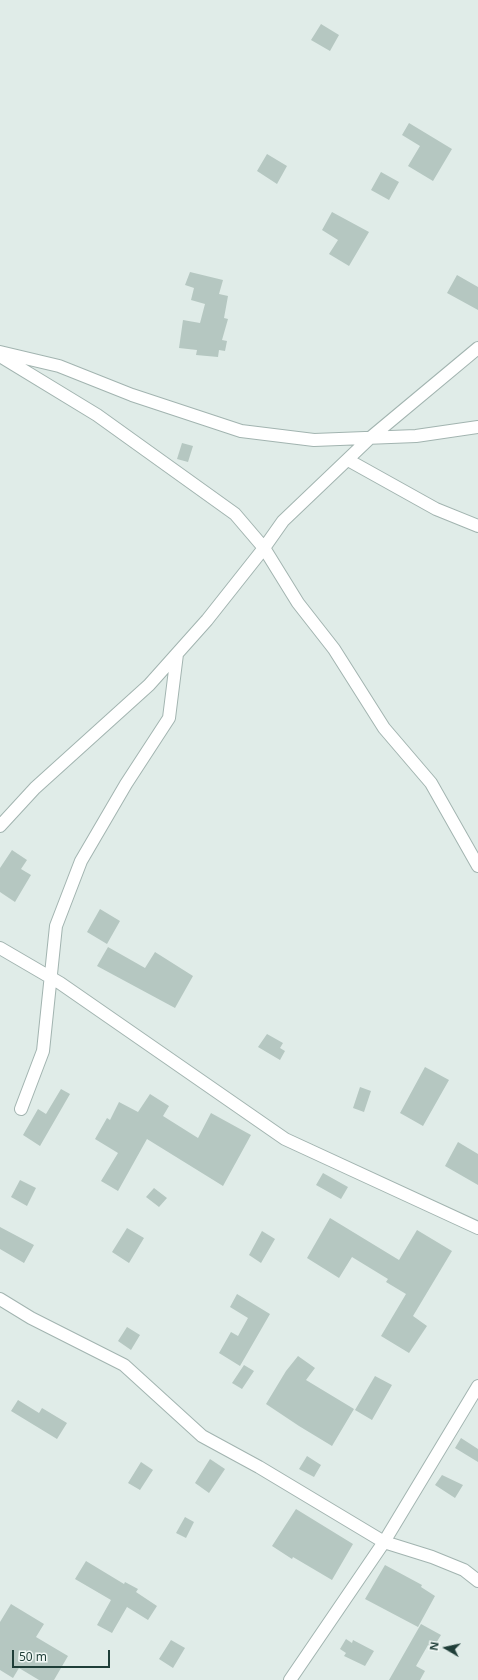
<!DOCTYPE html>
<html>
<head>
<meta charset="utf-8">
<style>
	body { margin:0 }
	#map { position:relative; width:478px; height:1680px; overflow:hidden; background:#e0ece8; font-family:"Noto Sans",sans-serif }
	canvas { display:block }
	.north { position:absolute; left:426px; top:1628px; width:40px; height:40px; -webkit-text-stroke:3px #f1f8f5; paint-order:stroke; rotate:279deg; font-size:11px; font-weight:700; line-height:16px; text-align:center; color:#1f3e38 }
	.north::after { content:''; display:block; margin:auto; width:14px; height:18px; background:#1f3e38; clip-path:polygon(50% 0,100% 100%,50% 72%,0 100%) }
	.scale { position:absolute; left:12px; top:1650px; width:98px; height:18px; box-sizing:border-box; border:2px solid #1f3e38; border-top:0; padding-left:5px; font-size:12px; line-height:14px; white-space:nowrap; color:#1f3e38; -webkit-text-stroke:3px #f1f8f5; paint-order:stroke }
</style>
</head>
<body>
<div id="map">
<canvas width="478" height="1680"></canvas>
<div class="north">N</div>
<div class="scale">50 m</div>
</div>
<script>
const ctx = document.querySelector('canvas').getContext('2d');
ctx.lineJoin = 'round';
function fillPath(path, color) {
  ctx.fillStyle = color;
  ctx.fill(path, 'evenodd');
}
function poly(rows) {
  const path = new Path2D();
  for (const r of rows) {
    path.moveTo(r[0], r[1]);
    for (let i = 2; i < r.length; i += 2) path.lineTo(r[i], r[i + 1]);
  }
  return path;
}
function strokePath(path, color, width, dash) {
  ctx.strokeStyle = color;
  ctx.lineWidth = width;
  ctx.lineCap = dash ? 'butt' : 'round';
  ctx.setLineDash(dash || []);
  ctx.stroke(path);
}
fillPath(poly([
	[321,24,339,35,330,51,311,40],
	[409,123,452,149,433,181,408,166,420,146,402,135],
	[267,154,287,166,277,184,257,171],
	[381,172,399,182,389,200,371,190],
	[332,212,369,232,349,266,329,254,338,240,322,230],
	[190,272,223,280,219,294,228,296,224,318,228,319,222,340,227,341,225,351,219,350,218,357,196,355,197,350,179,348,183,320,200,323,205,304,191,300,194,288,185,285],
	[457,275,478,287,478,310,447,293],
	[182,443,193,446,188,462,177,459],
	[12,850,27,860,21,869,31,875,15,902,0,892,0,868],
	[100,909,120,921,107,944,87,932],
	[108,947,145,968,155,952,193,976,175,1008,97,966],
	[267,1034,283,1043,280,1048,285,1051,280,1060,258,1047],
	[425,1067,449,1080,423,1126,400,1113],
	[360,1087,371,1091,364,1112,353,1108],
	[61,1089,70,1094,40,1146,23,1135,38,1109,46,1114],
	[150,1094,169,1106,163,1116,198,1138,211,1113,251,1135,223,1186,147,1139,118,1191,101,1181,118,1153,95,1139,107,1118,110,1120,119,1102,138,1112],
	[458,1142,478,1154,478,1185,445,1166],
	[323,1173,348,1187,341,1199,316,1185],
	[20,1180,36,1188,27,1206,11,1197],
	[154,1188,167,1198,159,1207,146,1197],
	[330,1218,399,1260,417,1230,452,1251,413,1316,427,1326,409,1353,381,1336,406,1294,386,1282,388,1279,352,1257,339,1278,307,1258],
	[0,1227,34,1245,24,1263,0,1249],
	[127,1228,144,1238,129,1263,112,1252],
	[262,1231,275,1239,261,1263,249,1255],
	[237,1294,270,1314,240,1366,219,1353,231,1332,238,1336,248,1318,230,1307],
	[127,1327,140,1335,131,1350,118,1341],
	[298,1356,315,1368,306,1380,354,1409,332,1446,299,1426,266,1404,286,1371],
	[244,1365,254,1371,242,1389,232,1383],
	[375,1376,392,1385,372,1420,355,1410],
	[18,1400,39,1413,42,1408,67,1423,57,1439,11,1411],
	[461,1438,478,1449,478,1462,455,1448],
	[307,1456,321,1465,314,1477,299,1469],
	[210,1459,225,1469,209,1493,195,1483],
	[141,1462,153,1470,140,1490,128,1483],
	[442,1475,463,1485,455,1498,435,1485],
	[296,1509,353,1544,332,1580,293,1557,292,1559,272,1546],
	[185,1517,194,1522,186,1538,176,1533],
	[86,1561,124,1584,125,1582,138,1589,136,1592,157,1606,148,1620,127,1607,112,1633,97,1625,111,1600,75,1579],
	[385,1565,422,1585,421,1587,435,1596,418,1627,365,1599],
	[11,1604,44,1624,36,1637,68,1656,54,1680,39,1680,19,1668,13,1678,0,1670,0,1622],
	[421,1624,441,1635,433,1648,428,1645,416,1666,425,1671,420,1680,389,1680],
	[346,1639,352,1643,353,1640,374,1651,365,1666,344,1656,346,1653,340,1649],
	[171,1640,185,1648,173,1668,159,1659]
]), '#b5c7c1');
const street = poly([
	[0,352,59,366,132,395,241,431,314,440,416,436,478,427],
	[0,356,97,415,235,514,264,548,298,603,334,649,384,728,431,783,478,866],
	[348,460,436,509,478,526],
	[0,826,35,788,149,685,207,620,264,548,283,521,370,438,478,348],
	[0,948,60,983,285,1139,478,1228],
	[21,1109,43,1051,56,926,81,861,126,784,169,718,177,654],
	[0,1299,31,1318,124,1365,202,1436,259,1467,384,1542,290,1680],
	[478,1386,384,1542,432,1557,464,1570,478,1581]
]);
strokePath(street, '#a2b4b0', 14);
strokePath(street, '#fff', 12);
</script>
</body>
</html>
